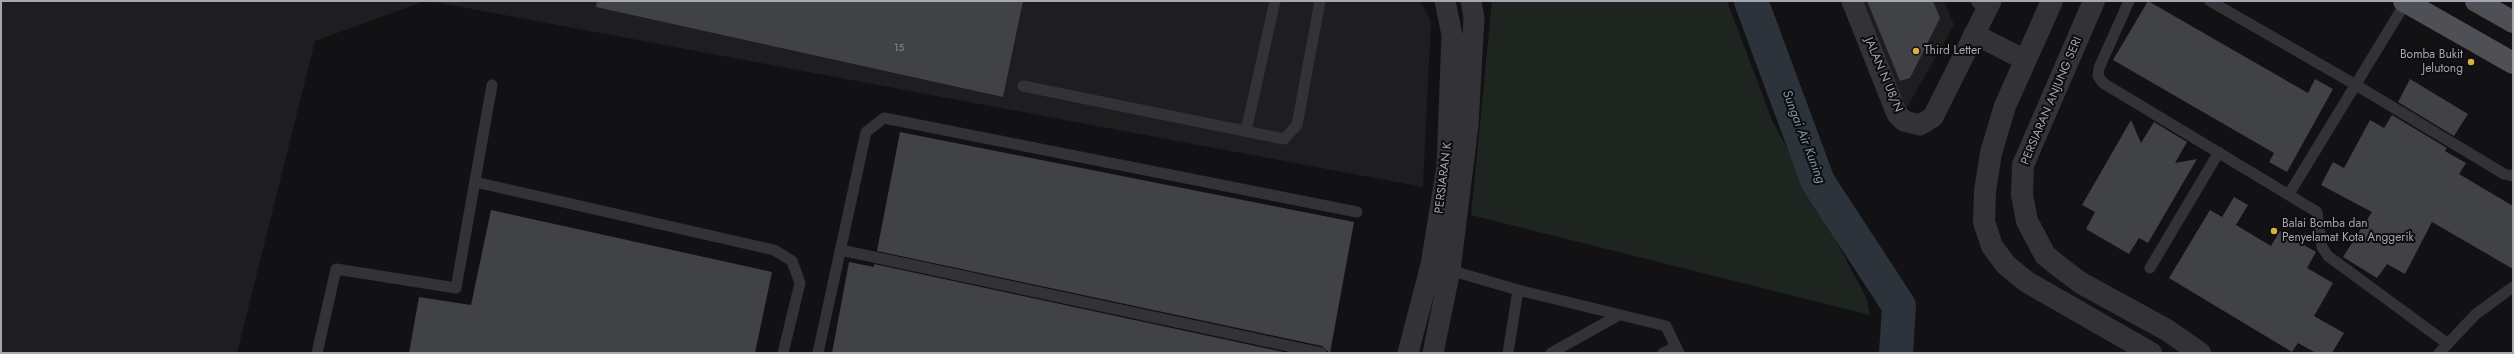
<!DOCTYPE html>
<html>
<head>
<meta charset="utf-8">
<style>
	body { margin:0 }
	#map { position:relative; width:2514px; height:354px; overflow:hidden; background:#121113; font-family:Jost,sans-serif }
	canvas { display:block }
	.frame { position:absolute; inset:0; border:2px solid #a5a8b2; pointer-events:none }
</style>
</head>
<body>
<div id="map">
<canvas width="2514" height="354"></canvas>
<div class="frame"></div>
</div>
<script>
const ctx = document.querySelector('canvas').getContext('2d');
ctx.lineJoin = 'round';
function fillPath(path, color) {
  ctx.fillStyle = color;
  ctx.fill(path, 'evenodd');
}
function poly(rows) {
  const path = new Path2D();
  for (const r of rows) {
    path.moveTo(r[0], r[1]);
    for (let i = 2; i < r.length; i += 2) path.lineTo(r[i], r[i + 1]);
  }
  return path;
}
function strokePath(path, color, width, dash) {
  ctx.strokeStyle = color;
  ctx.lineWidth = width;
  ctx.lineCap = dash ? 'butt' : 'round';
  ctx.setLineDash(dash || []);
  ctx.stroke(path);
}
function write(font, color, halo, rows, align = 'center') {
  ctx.font = font + ' Jost,sans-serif';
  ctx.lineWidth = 4;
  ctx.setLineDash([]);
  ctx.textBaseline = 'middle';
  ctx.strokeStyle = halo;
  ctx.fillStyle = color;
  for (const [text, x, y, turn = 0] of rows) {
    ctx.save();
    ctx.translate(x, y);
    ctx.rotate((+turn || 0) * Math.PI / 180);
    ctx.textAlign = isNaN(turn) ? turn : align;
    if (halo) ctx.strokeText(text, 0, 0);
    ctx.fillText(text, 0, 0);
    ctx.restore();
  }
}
fillPath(poly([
	[1,1,425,1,315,41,237,353,1,353],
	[429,1,1420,1,1431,21,1423,187],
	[1860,1,1944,1,1954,25,1905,111]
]), '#1e1e20');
fillPath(poly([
	[1492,1,1727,1,1772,120,1867,299,1870,315,1471,215]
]), '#1e241f');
strokePath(poly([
	[1751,1,1818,182,1899,306,1896,353]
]), '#2d333a', 34);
fillPath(poly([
	[597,1,1023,1,1003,97,596,7],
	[1867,1,1933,1,1940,18,1910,78,1900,81],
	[2148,1,2308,93,2315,79,2333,89,2287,172,2269,162,2274,153,2113,60],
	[2410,79,2468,114,2454,136,2398,102],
	[2392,115,2447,148,2445,151,2466,163,2459,174,2513,206,2513,269,2432,222,2405,274,2387,264,2377,278,2343,257,2372,212,2321,185,2333,162,2344,168,2370,120,2384,128],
	[2131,120,2141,143,2154,122,2187,142,2175,163,2197,159,2148,243,2139,238,2129,254,2086,229,2095,212,2082,205],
	[900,132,1354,222,1330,353,1322,346,877,251],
	[2234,197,2248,205,2236,225,2271,246,2280,231,2316,252,2307,268,2333,283,2314,316,2344,333,2332,353,2316,353,2298,343,2292,352,2169,278,2210,210,2222,217],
	[491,210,772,272,755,353,409,353,419,297,471,305],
	[849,262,874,267,874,264,1288,353,832,353]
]), '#414246');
strokePath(poly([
	[1976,1,1985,12],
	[2129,1,2099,68,2098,76,2103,83,2317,212,2322,247,2328,256,2448,344],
	[2210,1,2356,85,2504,174,2513,176],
	[1023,86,1284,139,1297,125,1320,1],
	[1246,131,1275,1],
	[475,182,774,250,792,261,800,283,783,353],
	[2289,194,2406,2],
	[841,250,1321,353],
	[2150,268,2219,152],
	[1446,269,1518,290,1666,326,1679,353],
	[317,353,336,269,456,288,492,85],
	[818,353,866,132,884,118,1357,212],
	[1508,353,1518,290],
	[1551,353,1619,315],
	[1663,353,1676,347],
	[2439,353,2476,314,2513,287]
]), '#333337', 11);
strokePath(poly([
	[1852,1,1897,114,1904,121,1920,125,1933,117,1991,1],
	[1974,34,2025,60],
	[1408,353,1431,265,1447,167,1452,35,1445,1],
	[1433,353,1450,270,1468,125,1474,18,1471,1]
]), '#333337', 21);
strokePath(poly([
	[2052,1,2005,106,1991,153,1985,191,1984,222,1992,246,2006,265,2027,282,2151,353],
	[2094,1,2023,165,2022,195,2027,221,2045,255,2057,265,2081,283,2167,330,2200,353]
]), '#333337', 22);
strokePath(poly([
	[2404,1,2513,63],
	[2476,1,2513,22]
]), '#4f5056', 22);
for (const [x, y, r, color] of [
	[1916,51,4,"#daae42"],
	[2471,62,4,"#daae42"],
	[2274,231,4,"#daae42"]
]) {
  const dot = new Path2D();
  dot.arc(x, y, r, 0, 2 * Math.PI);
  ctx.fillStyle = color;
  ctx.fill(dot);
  strokePath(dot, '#0d0d0e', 1.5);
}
write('10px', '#8c8e97', null, [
	["15",899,49]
]);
write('12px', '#a5a8b2', '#0d0d0e', [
	["Third Letter",1924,51],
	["Bomba Bukit",2463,55,"right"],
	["Jelutong",2463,69,"right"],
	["Balai Bomba dan",2282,224],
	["Penyelamat Kota Anggerik",2282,238]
], 'left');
write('12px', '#a5a8b2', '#0d0d0e', [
	["JALAN N U8/N",1883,75,67],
	["PERSIARAN ANJUNG SERI",2052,101,-67],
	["PERSIARAN K",1444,178,-83]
]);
write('italic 13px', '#7f94a9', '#0d0d0e', [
	["Sungai Air Kuning",1803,137,69]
]);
</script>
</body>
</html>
